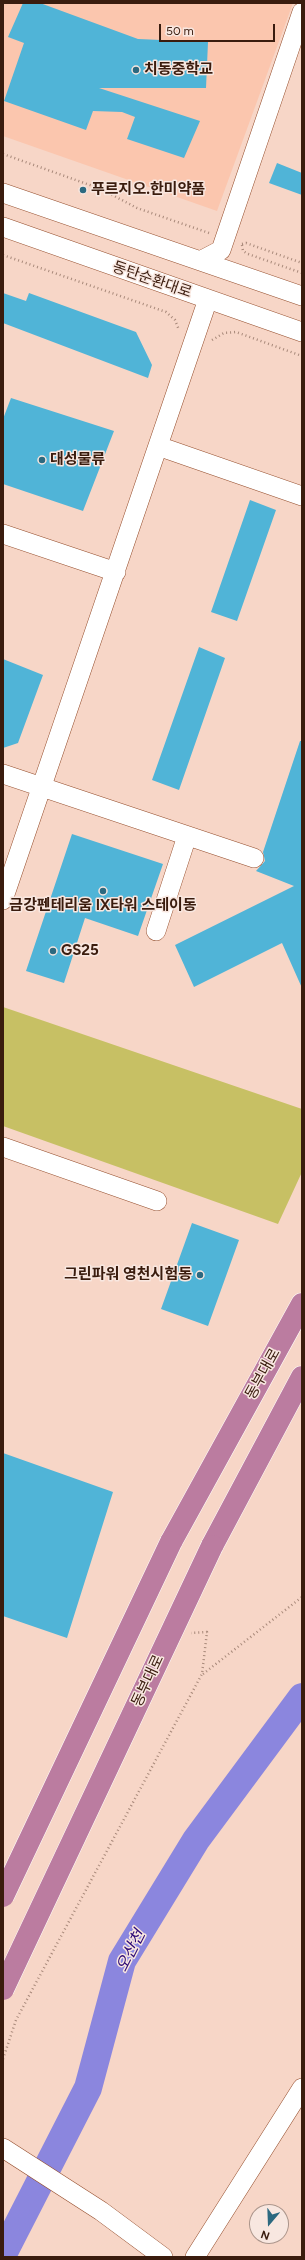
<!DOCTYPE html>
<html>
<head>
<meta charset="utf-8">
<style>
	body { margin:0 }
	#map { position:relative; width:305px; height:2260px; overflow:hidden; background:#f7d6c7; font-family:Figtree,sans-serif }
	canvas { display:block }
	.frame { position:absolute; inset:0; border:4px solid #3a1c0e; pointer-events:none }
	.north { position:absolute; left:249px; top:2204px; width:40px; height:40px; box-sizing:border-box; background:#f8e7e0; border:1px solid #ac968c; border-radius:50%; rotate:199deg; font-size:11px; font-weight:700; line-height:16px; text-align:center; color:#3a1c0e }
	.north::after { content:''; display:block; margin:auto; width:14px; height:18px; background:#2c6980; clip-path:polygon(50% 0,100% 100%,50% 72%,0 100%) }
	.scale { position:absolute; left:159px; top:24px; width:116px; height:18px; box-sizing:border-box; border:2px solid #3a1c0e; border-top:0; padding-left:5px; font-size:12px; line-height:14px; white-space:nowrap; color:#3a1c0e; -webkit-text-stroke:3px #f8e7e0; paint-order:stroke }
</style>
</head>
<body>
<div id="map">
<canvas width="305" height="2260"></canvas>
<div class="frame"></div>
<div class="north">N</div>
<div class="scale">50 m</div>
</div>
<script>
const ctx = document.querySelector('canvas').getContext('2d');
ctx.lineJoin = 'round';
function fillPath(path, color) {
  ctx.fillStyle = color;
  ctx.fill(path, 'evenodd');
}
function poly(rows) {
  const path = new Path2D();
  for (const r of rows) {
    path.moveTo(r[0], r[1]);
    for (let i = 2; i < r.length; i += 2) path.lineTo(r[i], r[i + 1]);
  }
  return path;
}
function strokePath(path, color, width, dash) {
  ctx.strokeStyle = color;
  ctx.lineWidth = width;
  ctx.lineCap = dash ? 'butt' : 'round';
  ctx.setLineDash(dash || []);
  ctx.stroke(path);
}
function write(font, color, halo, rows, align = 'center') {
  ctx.font = font + ' Figtree,"Noto Sans KR",sans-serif';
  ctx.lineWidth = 3;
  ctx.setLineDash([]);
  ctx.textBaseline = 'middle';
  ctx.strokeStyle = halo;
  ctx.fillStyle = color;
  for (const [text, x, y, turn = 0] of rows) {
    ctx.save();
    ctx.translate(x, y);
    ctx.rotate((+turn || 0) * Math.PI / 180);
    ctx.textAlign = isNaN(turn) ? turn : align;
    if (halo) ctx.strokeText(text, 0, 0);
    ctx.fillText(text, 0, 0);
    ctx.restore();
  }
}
fillPath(poly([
	[3,3,293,3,217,211,3,136]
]), '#fbc6ae');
fillPath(poly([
	[3,1007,302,1109,302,1172,278,1224,3,1126]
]), '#c7c064');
strokePath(poly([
	[3,2254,88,2088,122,1961,196,1840,302,1697]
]), '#8b86de', 28);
fillPath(poly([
	[23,3,40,3,138,39,208,42,206,88,99,88,200,121,184,158,127,139,135,117,122,112,93,111,86,130,4,101,24,43,8,37],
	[277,163,302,173,302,195,269,183],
	[3,293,26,301,29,293,136,332,152,365,148,378,3,323],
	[11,398,114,431,83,511,3,484,3,419],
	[250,500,276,510,237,621,211,612],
	[199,647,225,658,179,790,152,780],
	[3,659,43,675,18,743,3,748],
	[300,741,302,741,302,988,282,943,194,987,175,945,294,886,256,871,265,861,263,852],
	[72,834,163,864,138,936,85,918,64,983,26,971],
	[192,1223,239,1240,208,1326,161,1309],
	[3,1453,113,1492,67,1638,3,1616]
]), '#50b4d7');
const minor = poly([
	[3,193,302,296],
	[3,227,302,332],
	[200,261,221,250,302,12],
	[158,446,302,496],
	[3,534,116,572],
	[3,774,254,858],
	[3,900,208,299],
	[156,931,187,836],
	[3,1147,157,1201],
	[3,2148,101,2211,163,2257],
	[195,2257,302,2088]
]);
const highway = poly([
	[171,1542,302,1304],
	[212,1546,302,1377]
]);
strokePath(minor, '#954e2d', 20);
strokePath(highway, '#fff', 23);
strokePath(poly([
	[3,154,101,189,137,208,209,233],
	[242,244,246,243,302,263],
	[242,245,243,251,248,254,302,273],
	[3,255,166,312,175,320,179,330],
	[212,340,224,333,236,332,302,356],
	[203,1674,302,1597],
	[3,2059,16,2020,202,1674,207,1632,191,1633]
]), '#a8897a', 2.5, [1, 3]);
strokePath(minor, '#fff', 19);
strokePath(highway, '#bb7ca0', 22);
const highwayBridge = poly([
	[3,1896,171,1542],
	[3,1989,212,1546]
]);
strokePath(highwayBridge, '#fff', 23, []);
strokePath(highwayBridge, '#bb7ca0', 22);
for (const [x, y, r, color] of [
	[136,70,4,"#2c6980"],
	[83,190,4,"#2c6980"],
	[42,460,4,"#2c6980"],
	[103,891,4,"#2c6980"],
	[53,951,4,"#2c6980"],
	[200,1275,4,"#2c6980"]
]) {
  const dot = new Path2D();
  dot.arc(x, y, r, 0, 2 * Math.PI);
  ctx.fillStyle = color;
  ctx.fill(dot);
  strokePath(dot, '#f8e7e0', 1.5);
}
write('bold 15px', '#3a1c0e', '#f8e7e0', [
	["치동중학교",144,70],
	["푸르지오.한미약품",91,190],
	["대성물류",50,460],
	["금강펜테리움 IX타워 스테이동",103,906,"center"],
	["GS25",61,951],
	["그린파워 영천시험동",192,1275,"right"]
], 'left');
write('15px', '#3a1c0e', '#f8e7e0', [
	["동탄순환대로",152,280,19],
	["동부대로",263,1374,-61],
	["동부대로",148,1681,-65]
]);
write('italic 16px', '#2b0875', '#f8e7e0', [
	["오산천",131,1951,-63]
]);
</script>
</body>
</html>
